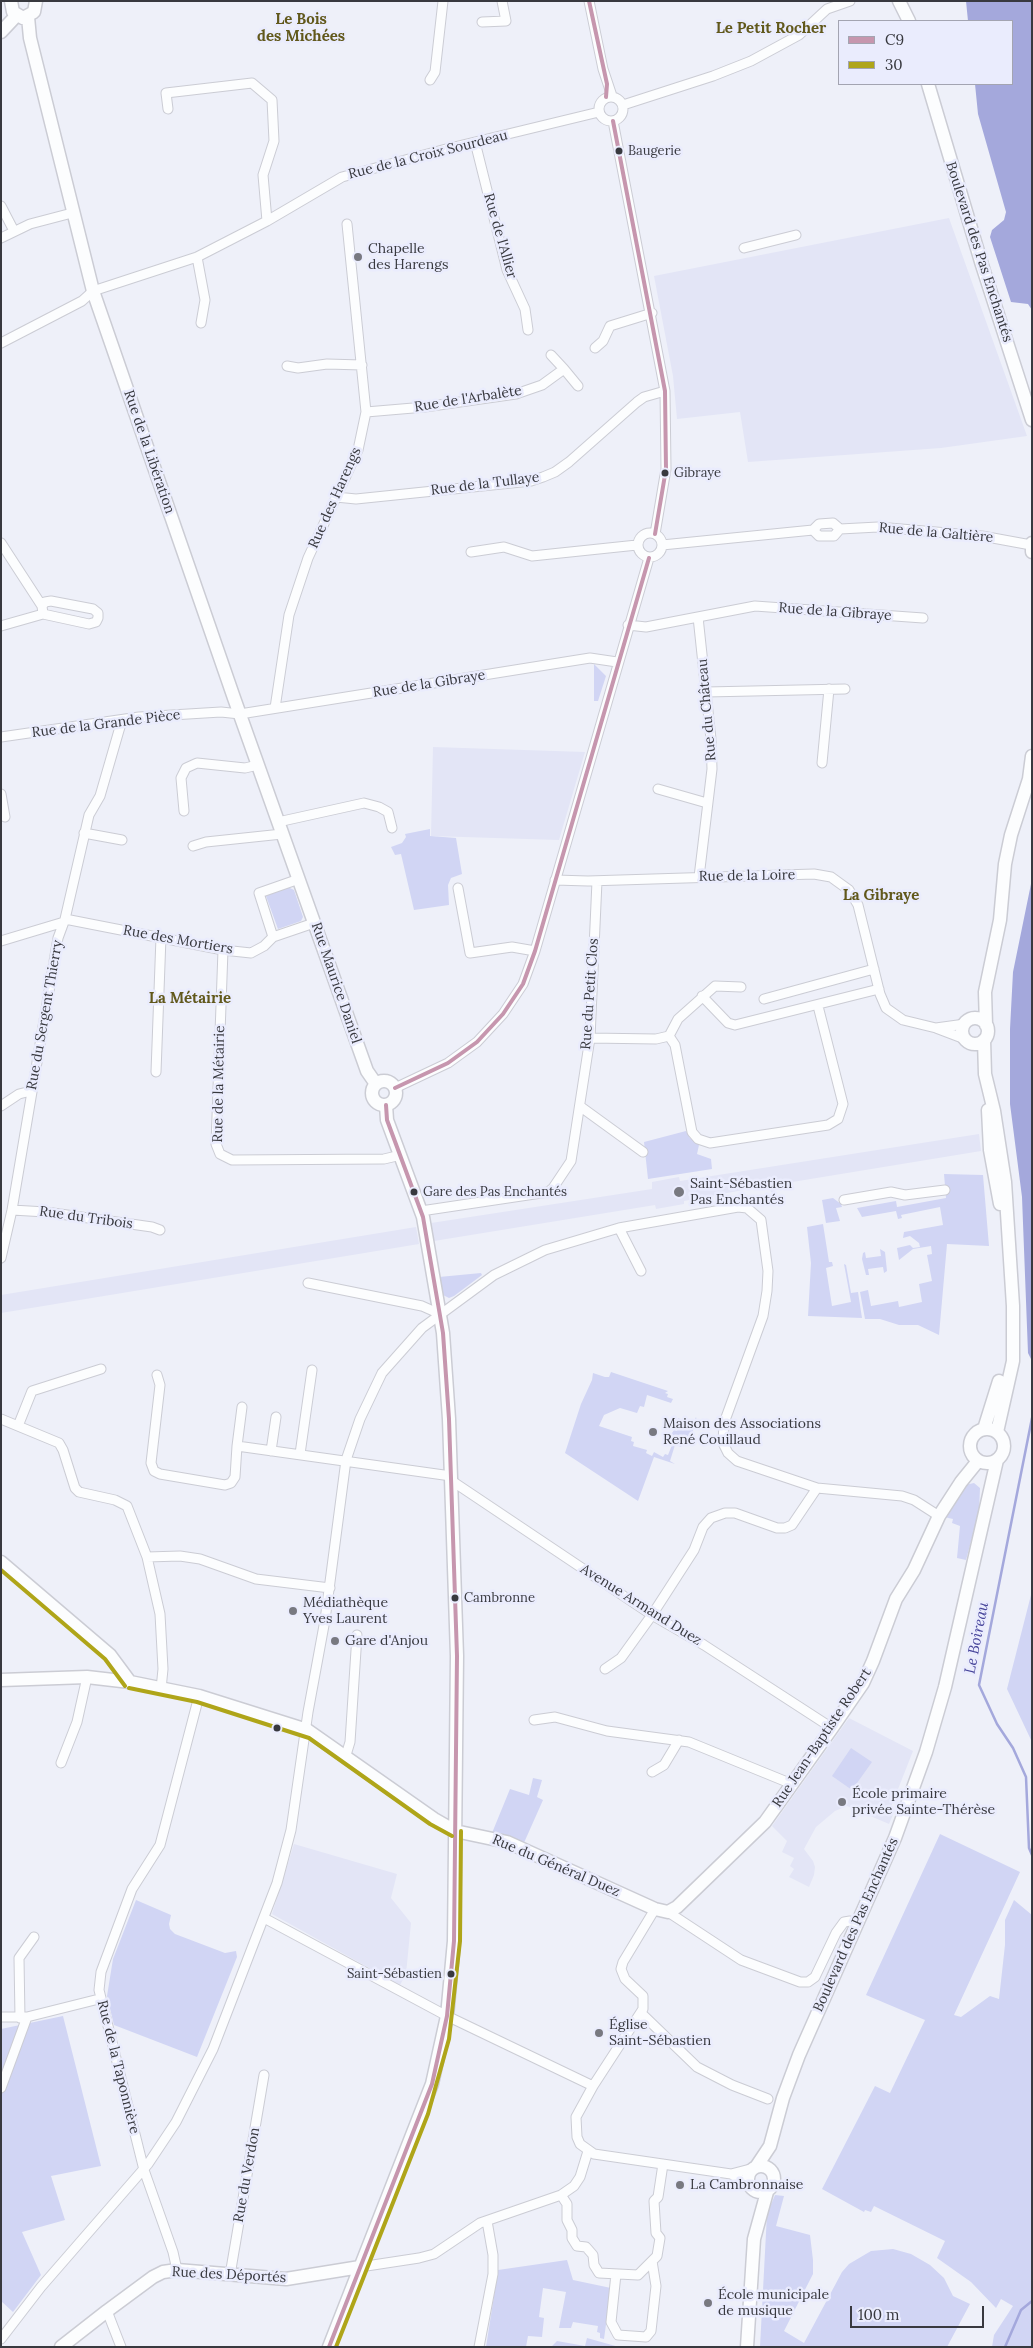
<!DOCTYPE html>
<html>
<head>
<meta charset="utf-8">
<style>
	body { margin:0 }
	#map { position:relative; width:1033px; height:2348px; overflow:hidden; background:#eef0f9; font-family:Lora,serif }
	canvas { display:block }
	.frame { position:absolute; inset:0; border:2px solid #38393f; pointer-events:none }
	.legend { position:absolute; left:838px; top:20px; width:175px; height:65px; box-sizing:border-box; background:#eaecfd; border:1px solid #a3a4b1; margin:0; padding:6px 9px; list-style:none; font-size:15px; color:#38393f }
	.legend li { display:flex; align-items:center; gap:10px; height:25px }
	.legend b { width:25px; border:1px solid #a3a4b1 }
	.scale { position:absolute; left:850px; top:2306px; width:134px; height:22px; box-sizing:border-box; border:2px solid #38393f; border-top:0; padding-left:6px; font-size:15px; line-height:18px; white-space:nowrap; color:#38393f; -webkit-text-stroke:4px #eaecfd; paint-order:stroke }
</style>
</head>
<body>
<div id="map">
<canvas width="1033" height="2348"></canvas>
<div class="frame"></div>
<ul class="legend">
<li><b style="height:6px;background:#c696ae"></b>C9</li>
<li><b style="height:6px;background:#afa519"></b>30</li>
</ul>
<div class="scale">100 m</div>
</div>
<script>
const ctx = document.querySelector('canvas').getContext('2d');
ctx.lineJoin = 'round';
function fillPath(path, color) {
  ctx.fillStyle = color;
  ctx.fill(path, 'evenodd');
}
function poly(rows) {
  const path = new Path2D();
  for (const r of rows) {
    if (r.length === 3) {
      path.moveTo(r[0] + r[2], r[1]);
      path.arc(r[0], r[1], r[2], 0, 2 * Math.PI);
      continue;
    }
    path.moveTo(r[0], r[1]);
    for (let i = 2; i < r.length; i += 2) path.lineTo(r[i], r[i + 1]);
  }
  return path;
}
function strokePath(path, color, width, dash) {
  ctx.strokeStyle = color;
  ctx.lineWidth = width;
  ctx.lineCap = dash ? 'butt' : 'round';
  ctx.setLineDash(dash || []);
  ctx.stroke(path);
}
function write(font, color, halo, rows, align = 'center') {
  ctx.font = font + ' Lora,serif';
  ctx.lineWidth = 5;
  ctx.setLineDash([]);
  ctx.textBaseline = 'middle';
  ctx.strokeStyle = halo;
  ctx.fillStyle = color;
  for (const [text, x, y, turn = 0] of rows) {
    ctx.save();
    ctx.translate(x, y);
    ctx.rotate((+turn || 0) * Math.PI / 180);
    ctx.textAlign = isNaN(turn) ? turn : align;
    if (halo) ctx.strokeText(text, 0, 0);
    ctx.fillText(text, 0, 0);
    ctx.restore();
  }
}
fillPath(poly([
	[949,218,1027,436,941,448,748,462,740,412,677,419,673,376,654,276],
	[433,747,585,752,559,840,431,836],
	[979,1134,981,1151,774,1185,775,1192,771,1192,769,1186,754,1188,684,1201,684,1204,656,1209,655,1205,434,1241,431,1223,652,1189,652,1182,679,1177,680,1181],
	[416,1227,419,1244,1,1313,1,1295],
	[849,1718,913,1751,891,1807,895,1810,889,1824,847,1806,835,1811,816,1827,804,1849,813,1861,815,1867,814,1875,809,1887,789,1877,794,1869,790,1866,794,1858,782,1852,787,1841,772,1826],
	[294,1844,397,1874,391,1898,411,1923,406,1974,400,1985,272,1914]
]), '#e3e5f6');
fillPath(poly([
	[594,664,606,676,598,701,594,701],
	[430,829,430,836,456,838,462,874,451,878,448,885,449,905,414,910,401,854,395,855,391,847,402,843,406,837,405,834],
	[288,887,294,890,303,917,301,921,278,929,266,896],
	[686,1131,690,1138,699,1145,697,1154,711,1159,712,1169,648,1179,644,1142],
	[944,1174,983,1175,989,1246,947,1244,939,1335,918,1325,899,1325,880,1319,865,1319,860,1292,868,1290,871,1306,898,1301,899,1307,922,1302,919,1284,932,1281,927,1255,932,1254,931,1246,913,1249,899,1260,897,1248,910,1245,913,1248,920,1247,919,1243,910,1236,903,1238,904,1232,943,1225,940,1207,901,1215,902,1218,898,1219,896,1211,862,1217,857,1208,896,1201,897,1207,946,1198],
	[833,1198,841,1204,842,1207,836,1208,840,1221,826,1223,822,1200],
	[823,1224,829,1262,832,1262,833,1266,826,1268,832,1306,851,1302,844,1264,846,1265,851,1293,858,1292,862,1318,808,1316,811,1263,807,1227],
	[880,1249,885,1252,887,1271,884,1273,883,1267,868,1269,869,1275,866,1275,862,1259,863,1253,865,1252,866,1258,881,1256],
	[481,1273,482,1275,454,1296,449,1298,441,1294,439,1277],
	[611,1372,668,1391,665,1393,668,1394,667,1397,673,1399,671,1403,647,1395,644,1407,640,1406,637,1413,620,1408,604,1415,599,1426,632,1437,631,1441,634,1442,633,1446,647,1450,646,1453,652,1456,654,1452,663,1457,665,1454,668,1455,672,1445,669,1443,670,1440,682,1445,681,1447,675,1445,670,1461,675,1464,654,1457,638,1501,565,1453,581,1404,592,1380,593,1373,605,1377,609,1377],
	[696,1417,697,1421,689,1440,684,1441,670,1436,674,1430,677,1431,681,1421,678,1420,678,1418,693,1424],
	[974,1483,980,1488,979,1512,966,1560,957,1558,960,1526,952,1523,953,1519,944,1517,965,1485],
	[1032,1591,1032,1742,1007,1689],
	[851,1748,872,1762,852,1790,832,1776],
	[533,1778,542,1780,537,1797,543,1800,523,1845,492,1833,510,1789,529,1795],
	[940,1834,1020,1872,954,2015,961,2017,990,1996,999,1999,1005,1945,1005,1920,1014,1900,1032,1915,1032,2347,992,2347,994,2335,1013,2306,1001,2299,996,2308,971,2282,937,2258,945,2241,874,2206,871,2212,865,2210,864,2212,822,2189,875,2086,890,2093,925,2020,866,1995],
	[136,1900,171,1915,169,1924,170,1929,175,1934,225,1953,236,1951,237,1957,197,2057,114,2025,107,1996,113,1959],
	[63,2016,101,2166,51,2176,65,2220,22,2232,41,2275,13,2312,1,2301,1,2029],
	[775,2195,784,2196,776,2226,810,2235,813,2260,813,2274,784,2331,804,2343,842,2272,849,2264,871,2251,893,2249,911,2254,930,2265,944,2278,953,2296,970,2304,947,2347,760,2347,767,2214],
	[567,2260,573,2280,611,2288,604,2339,600,2338,600,2333,597,2332,598,2326,573,2322,571,2328,559,2328,566,2292,543,2288,539,2317,544,2318,542,2337,528,2336,526,2347,486,2347,498,2270],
	[587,2338,619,2347,551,2347,557,2341,585,2346]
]), '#d1d5f4');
fillPath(poly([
	[966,1,1032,1,1032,310,1028,304,1011,302,990,237,992,230,1004,220,1006,212,978,114,975,84,1012,84,1012,21,968,21],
	[1032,879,1032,1361,1028,1353,1022,1197,1010,1104,1010,1029,1013,972]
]), '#a4a8dc');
strokePath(poly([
	[1032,1418,979,1685,997,1724,1013,1748,1026,1777,1029,1848,1032,1855],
	[1005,2347,1021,2310,1032,2301]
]), '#a4a8dc', 2.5);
const street = poly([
	[589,1,603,69,612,96],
	[482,22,506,21,502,1],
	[430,80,435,72,443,1],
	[611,109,12],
	[623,105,713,76,751,61,799,35,827,9,850,1],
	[168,109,166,93,252,83,272,100,274,141,263,175,267,221],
	[613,121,665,391,666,469,655,534],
	[475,142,507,270,525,309,528,330],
	[1,206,14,231],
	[1,238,30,224,72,213],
	[744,248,796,235],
	[197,257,205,300,201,323],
	[1,343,82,301,93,291,197,257,267,221,342,177,446,149,599,112],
	[595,348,603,341,610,326,652,313],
	[551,355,564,369],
	[287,366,298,368,327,364,362,365],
	[366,412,425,407,516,394,542,385,564,369,578,386],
	[336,497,356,499,531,481,543,477,555,472,569,462,637,402,644,397,665,391],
	[813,530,819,536,834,536,840,529,878,527,982,536,1031,545],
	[650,545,12],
	[1,543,42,606],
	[662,545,813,530,819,524,833,523,840,529],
	[471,552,504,547,532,556,637,545],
	[698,617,711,739,712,769,699,877],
	[628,625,646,627,755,606,923,618],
	[1,626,43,614,89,624,96,622,98,618,98,613,93,609,51,601,45,602,42,606,43,614],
	[706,692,845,689],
	[275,708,289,615,308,558,358,450,366,412,347,224],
	[1,737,139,717,221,712,240,714,590,658,617,662],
	[822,763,829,689],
	[658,789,707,803],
	[1,794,5,817],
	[184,811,181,778,186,768,197,763,245,768,258,765],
	[278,822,364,803,379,807,388,812,392,828],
	[84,833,122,840],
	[193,846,206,842,282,834],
	[555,880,588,881,814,874,831,877,849,890,858,905,880,994,886,1008,903,1020,936,1028,965,1039],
	[458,888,470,953,512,947,535,951],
	[65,919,223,950,251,953,264,946,273,937,314,923],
	[273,937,259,893,299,879],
	[1,941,64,922],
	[223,950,216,1144,220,1154,232,1160,384,1159,401,1155],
	[702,996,728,1023,735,1025,879,989],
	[764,999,874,969],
	[936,1028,965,1024],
	[669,1036,675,1045,692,1132,698,1139,710,1143,828,1125,838,1119,843,1104,818,1006],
	[669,1036,678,1019,715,986,741,987],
	[590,1038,656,1039,669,1036],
	[156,1072,161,937],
	[395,1088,448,1063,477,1042,503,1014,523,984,535,951,649,558],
	[1,1106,19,1094,31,1091],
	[581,1107,643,1152],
	[844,1200,891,1192,905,1195,945,1190],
	[12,1210,46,1212,152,1227,160,1230],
	[421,1211,548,1192,553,1188,571,1161,590,1038,597,881],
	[619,1228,641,1271],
	[1,1258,12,1210,58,938,65,919,89,815,100,796,122,720],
	[308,1283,422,1306,440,1314],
	[157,1375,160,1385,151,1463,154,1471,160,1474,225,1485,231,1483,235,1477,237,1446,451,1476],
	[1,1419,59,1443,63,1450,75,1488,79,1492,115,1500,127,1506,147,1557,160,1614,163,1669,161,1689],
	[18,1426,32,1391,101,1369],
	[237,1446,242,1407],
	[271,1451,276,1417],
	[300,1454,312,1370],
	[452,1481,652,1615,704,1645,832,1728],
	[147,1557,180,1556,200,1559,256,1579,330,1588],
	[605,1669,621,1658,652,1615,694,1550,703,1527,711,1518,725,1513,735,1513,777,1528,785,1528,792,1525,817,1488],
	[534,1720,555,1717,607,1731,689,1742,792,1784],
	[346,1755,350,1742,357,1635],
	[61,1763,77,1722,87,1677],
	[652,1772,664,1765,679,1740],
	[655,1909,623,1962,621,1969,625,1979,643,1996,643,2009,593,2086,576,2117,577,2137,580,2144,594,2154,731,2174,749,2185],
	[668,1912,741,1960,800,1982,808,1982,815,1977,836,1933,844,1922,850,1921,857,1923],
	[264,1918,447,2016,593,2086],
	[641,2013,697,2067,732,2085,768,2099],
	[1,2017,27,2017,99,1999],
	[20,2018,19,1958,34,1937],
	[1,2088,27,2017],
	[731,2174,754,2168],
	[561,2195,567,2204,567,2220,572,2230,572,2238,577,2246,586,2247,593,2255,594,2265,599,2273,638,2275,657,2256,660,2238,656,2233,654,2201,658,2197,663,2164],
	[360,2267,419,2258,434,2254,480,2223,561,2195,574,2186,580,2177,588,2151],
	[177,2270,173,2252,144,2170,99,1990,101,1972,132,1889,160,1845,199,1696],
	[616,2274,611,2322,618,2335,646,2337,651,2331,656,2286,652,2261],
	[230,2275,264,2075],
	[107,2311,121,2347],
	[1,2339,41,2287,148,2164,176,2122,213,2049,277,1883,291,1830,308,1712,325,1620,346,1460,360,1419,382,1373,422,1328,494,1275,545,1250,619,1228,738,1207,747,1208,761,1220,768,1271,767,1291,763,1316,724,1423,723,1443,728,1453,737,1461,817,1488,902,1496,914,1500,939,1516],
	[479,2347,493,2274,493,2255,487,2221]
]);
const secondary = poly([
	[11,1,13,12,23,18,34,12,36,1],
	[899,1,909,21],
	[28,17,30,38,93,291,234,698,367,1071,376,1084],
	[1,32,16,16],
	[928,84,982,265,1032,420],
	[1032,543,1032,552],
	[975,1031,13],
	[986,1025,985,992,1000,920,1005,864,1011,835,1029,779,1032,756],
	[984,1040,985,1074,994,1111,1005,1182,1013,1306,1013,1361,997,1432],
	[384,1093,12],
	[988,1110,990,1150,1000,1204],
	[984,1429,999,1381],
	[987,1446,17],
	[1,1562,110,1655,130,1682],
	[1,1680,87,1677,130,1682,199,1696,307,1730,434,1819,455,1831,507,1842,655,1909,668,1912,677,1907,765,1822,832,1728,863,1683,873,1661,896,1599,914,1570,939,1516,961,1482,978,1461],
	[761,2179,13],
	[756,2167,770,2146,783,2098,799,2055,895,1838,926,1752,945,1687,997,1460],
	[61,2347,107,2311,153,2277,163,2272,177,2270,286,2279,360,2267],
	[329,2347,432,2084,447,2016,454,1941,457,1656,449,1419,443,1333,423,1217,387,1120,386,1105],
	[747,2347,754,2239,767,2192]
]);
strokePath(street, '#cbccd4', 11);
strokePath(secondary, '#cbccd4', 15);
strokePath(street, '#fcfdfe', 9);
strokePath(secondary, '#fcfdfe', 12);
strokePath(poly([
	[589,1,607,84,606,97],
	[613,121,665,391,666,469,655,534],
	[395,1088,448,1063,477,1042,503,1014,523,984,535,951,649,558],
	[329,2347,432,2084,447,2016,454,1941,457,1656,449,1419,443,1333,423,1217,387,1120,386,1105]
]), '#c696ae', 4);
strokePath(poly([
	[1,1570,105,1659,125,1686],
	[129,1688,197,1702,309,1738,430,1824,452,1836],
	[336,2347,428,2114,449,2039,460,1941,461,1831]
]), '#afa519', 4);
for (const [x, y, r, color] of [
	[619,151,4.5,"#38393f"],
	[358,257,5,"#787980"],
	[665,473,4.5,"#38393f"],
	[414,1192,4.5,"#38393f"],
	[679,1192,6,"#787980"],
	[653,1432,5,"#787980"],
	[455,1598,4.5,"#38393f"],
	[293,1611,5,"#787980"],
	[335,1641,5,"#787980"],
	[277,1728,4.5,"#38393f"],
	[842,1802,5,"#787980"],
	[451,1974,4.5,"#38393f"],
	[599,2033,5,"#787980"],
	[680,2185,5,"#787980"],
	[708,2303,5,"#787980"]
]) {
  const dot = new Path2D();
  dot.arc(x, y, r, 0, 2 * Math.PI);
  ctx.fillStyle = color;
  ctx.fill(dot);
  strokePath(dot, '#eaecfd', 2);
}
write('13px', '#38393f', '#eaecfd', [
	["Baugerie",628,151],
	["Gibraye",674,473],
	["Gare des Pas Enchantés",423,1192],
	["Cambronne",464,1598],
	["Saint-Sébastien",442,1974,"right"]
], 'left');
write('14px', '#38393f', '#eaecfd', [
	["Rue de la Croix Sourdeau",428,155,-14],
	["Rue de l'Allier",500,236,74],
	["Boulevard des Pas Enchantés",979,252,72],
	["Rue de l'Arbalète",468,399,-9],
	["Rue de la Libération",149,452,71],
	["Rue de la Tullaye",485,484,-7],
	["Rue des Harengs",335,498,-66],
	["Rue de la Galtière",936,533,5],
	["Rue de la Gibraye",835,612,4],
	["Rue de la Gibraye",429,684,-9],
	["Rue du Château",707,710,-95],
	["Rue de la Grande Pièce",106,724,-7],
	["Rue de la Loire",747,876,-1],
	["Rue des Mortiers",178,940,10],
	["Rue Maurice Daniel",336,983,71],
	["Rue du Petit Clos",590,994,-86],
	["Rue du Sergent Thierry",45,1015,-80],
	["Rue de la Métairie",219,1084,-89],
	["Rue du Tribois",86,1218,8],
	["Avenue Armand Duez",641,1605,32],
	["Rue Jean-Baptiste Robert",822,1738,-56],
	["Rue du Général Duez",556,1866,23],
	["Boulevard des Pas Enchantés",856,1925,-66],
	["Rue de la Taponnière",118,2067,76],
	["Rue du Verdon",247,2175,-80],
	["Rue des Déportés",229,2275,3]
]);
write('14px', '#38393f', '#eaecfd', [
	["Chapelle",368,249],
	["des Harengs",368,265],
	["Saint-Sébastien",690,1184],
	["Pas Enchantés",690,1200],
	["Maison des Associations",663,1424],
	["René Couillaud",663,1440],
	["Médiathèque",303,1603],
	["Yves Laurent",303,1619],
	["Gare d'Anjou",345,1641],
	["École primaire",852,1794],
	["privée Sainte-Thérèse",852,1810],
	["Église",609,2025],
	["Saint-Sébastien",609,2041],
	["La Cambronnaise",690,2185],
	["École municipale",718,2295],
	["de musique",718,2311]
], 'left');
write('bold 15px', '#61581b', '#eaecfd', [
	["Le Bois",301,20],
	["des Michées",301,37],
	["Le Petit Rocher",771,29],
	["La Gibraye",881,896],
	["La Métairie",190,999]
]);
write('italic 15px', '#48469b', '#eaecfd', [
	["Le Boireau",977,1638,-79]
]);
</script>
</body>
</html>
